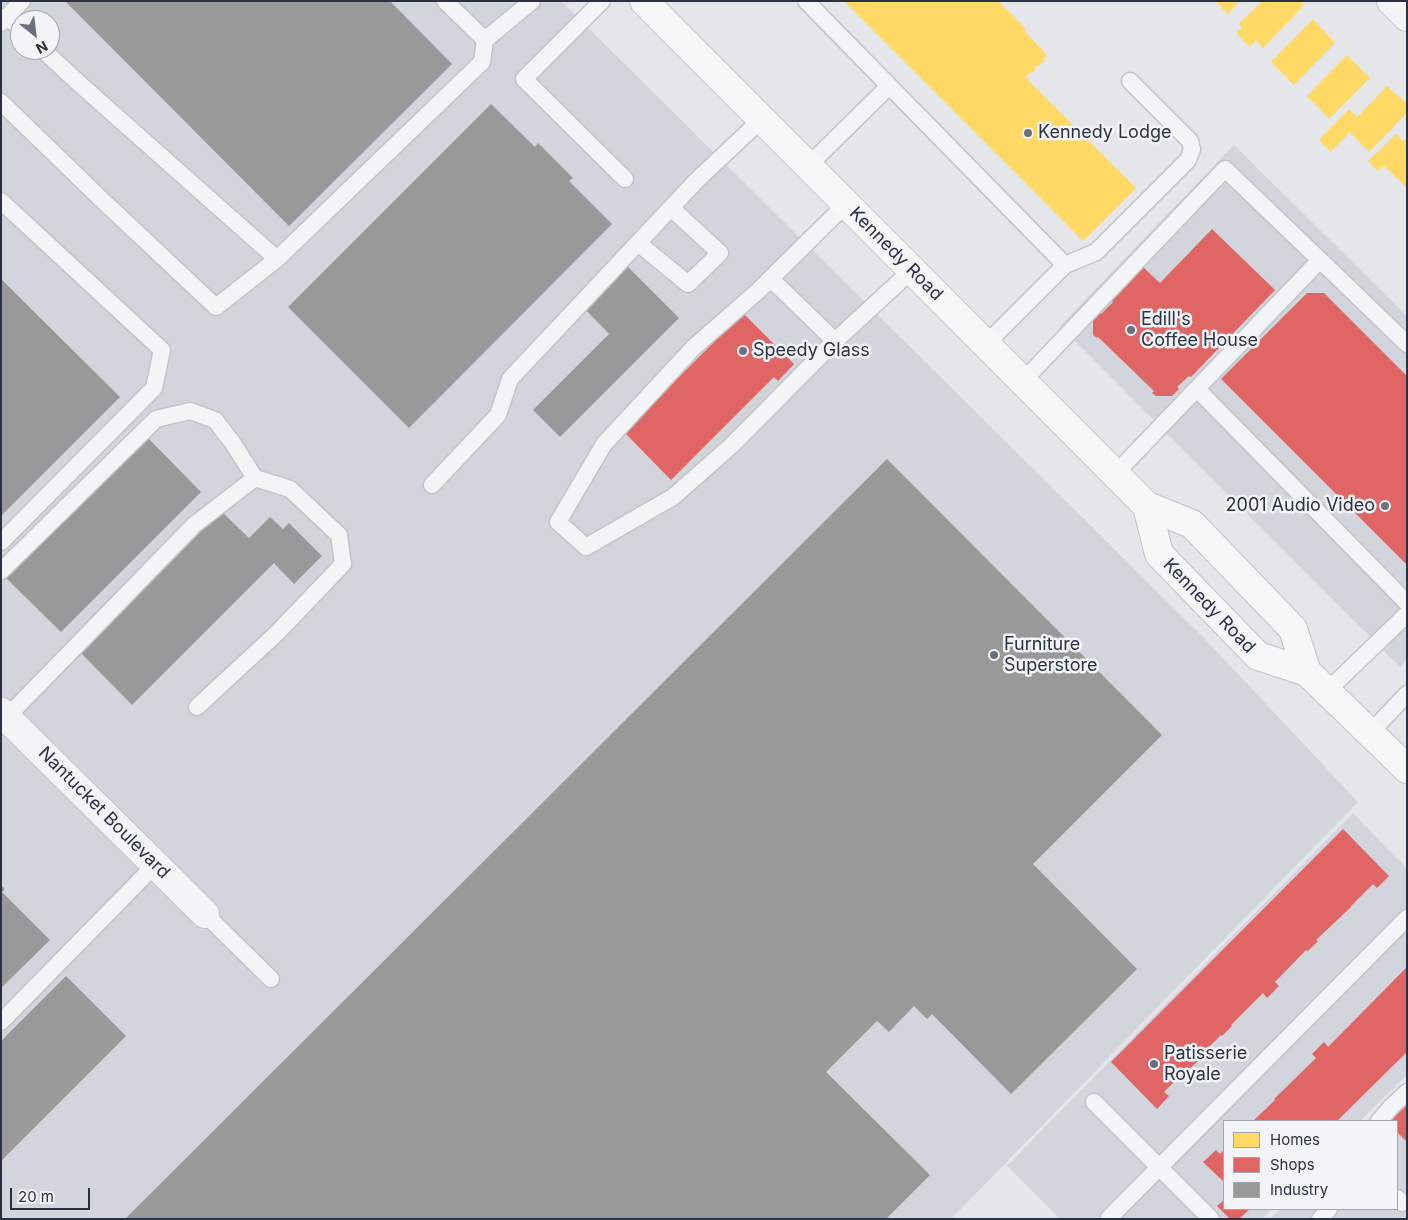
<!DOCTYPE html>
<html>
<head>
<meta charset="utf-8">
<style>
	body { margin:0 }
	#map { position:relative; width:1408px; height:1220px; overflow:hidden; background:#e4e6e9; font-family:Inter,sans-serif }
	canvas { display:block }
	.frame { position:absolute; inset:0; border:2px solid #293243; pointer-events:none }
	.legend { position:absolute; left:1223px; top:1120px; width:175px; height:90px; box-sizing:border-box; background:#f2f4f8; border:1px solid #a2a6b0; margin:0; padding:6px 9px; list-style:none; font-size:15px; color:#293243 }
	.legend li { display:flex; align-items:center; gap:10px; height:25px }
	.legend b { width:25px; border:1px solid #a2a6b0 }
	.north { position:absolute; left:10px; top:10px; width:50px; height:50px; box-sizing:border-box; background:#f2f4f8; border:1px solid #a2a6b0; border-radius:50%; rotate:151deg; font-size:14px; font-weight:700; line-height:20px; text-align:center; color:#293243 }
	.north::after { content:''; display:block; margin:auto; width:18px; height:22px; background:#6a717d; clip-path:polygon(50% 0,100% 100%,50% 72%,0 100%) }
	.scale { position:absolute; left:10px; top:1188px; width:80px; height:22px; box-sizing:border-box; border:2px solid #293243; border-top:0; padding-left:6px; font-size:15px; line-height:18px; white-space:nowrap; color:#293243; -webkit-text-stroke:4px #f2f4f8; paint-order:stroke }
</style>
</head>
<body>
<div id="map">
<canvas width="1408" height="1220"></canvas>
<div class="frame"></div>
<ul class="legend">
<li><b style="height:14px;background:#ffd966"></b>Homes</li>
<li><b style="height:14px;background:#e06666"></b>Shops</li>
<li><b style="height:14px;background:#999"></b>Industry</li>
</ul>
<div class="north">N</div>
<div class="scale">20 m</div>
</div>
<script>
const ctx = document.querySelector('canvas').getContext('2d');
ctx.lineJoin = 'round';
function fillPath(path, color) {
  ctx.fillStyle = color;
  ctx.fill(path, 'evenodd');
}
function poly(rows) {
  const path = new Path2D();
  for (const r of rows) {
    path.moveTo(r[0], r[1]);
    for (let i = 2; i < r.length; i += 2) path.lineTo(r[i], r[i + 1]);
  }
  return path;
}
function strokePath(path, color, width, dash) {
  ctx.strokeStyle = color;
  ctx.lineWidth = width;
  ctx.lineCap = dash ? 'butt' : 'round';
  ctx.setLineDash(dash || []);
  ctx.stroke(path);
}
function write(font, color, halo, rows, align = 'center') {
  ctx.font = font + ' Inter,sans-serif';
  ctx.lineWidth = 5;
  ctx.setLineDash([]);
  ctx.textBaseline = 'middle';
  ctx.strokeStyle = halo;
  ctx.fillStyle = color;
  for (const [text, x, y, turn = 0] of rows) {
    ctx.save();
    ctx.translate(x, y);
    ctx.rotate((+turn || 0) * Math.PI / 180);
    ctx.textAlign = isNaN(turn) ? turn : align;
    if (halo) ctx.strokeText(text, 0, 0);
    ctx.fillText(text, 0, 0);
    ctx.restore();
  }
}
fillPath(poly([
	[1,1,561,1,1205,639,1358,802,951,1219,1,1219],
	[20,20,50,20,50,50,20,50],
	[1234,145,1407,316,1407,659,1400,667,1060,326],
	[1353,813,1407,869,1407,1075,1360,1121,1224,1121,1224,1209,1272,1209,1262,1219,1060,1219,1007,1166],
	[1407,1082,1407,1219,1270,1219,1280,1209,1397,1209,1397,1121,1367,1121]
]), '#d2d5dc');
fillPath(poly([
	[844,1,998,1,1026,29,1024,31,1047,55,1044,58,1045,60,1038,67,1037,65,1034,68,1036,69,1025,77,1136,188,1083,241],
	[1215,1,1239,1,1228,14],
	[1262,1,1300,1,1304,5,1263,48,1256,40,1250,47,1236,33,1242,28,1239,24],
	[1313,19,1335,43,1294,85,1271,62],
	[1347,55,1370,78,1329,119,1307,96],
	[1387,86,1407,104,1407,113,1369,152,1350,132,1331,152,1319,140,1349,109,1357,117],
	[1396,134,1403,141,1407,137,1406,187,1384,166,1378,171,1368,161]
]), '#ffd966');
fillPath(poly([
	[1212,229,1275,290,1191,377,1189,376,1177,387,1179,389,1172,396,1156,396,1152,393,1154,391,1098,337,1097,338,1093,335,1093,319,1099,312,1101,314,1113,302,1111,300,1143,267,1160,283],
	[1307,293,1324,293,1407,376,1407,565,1221,379],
	[740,310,794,364,778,381,774,377,671,480,624,432,726,330,723,327],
	[1343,829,1389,876,1377,888,1373,884,1351,906,1351,907,1316,940,1318,941,1308,951,1306,950,1275,982,1279,986,1267,998,1263,993,1231,1025,1232,1026,1222,1036,1221,1035,1197,1059,1198,1061,1188,1070,1187,1069,1164,1092,1169,1096,1157,1109,1111,1062],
	[1407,967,1407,1052,1337,1121,1253,1121,1275,1100,1274,1099,1316,1058,1312,1054,1324,1042,1328,1047],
	[1407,1105,1407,1142,1397,1132,1397,1121,1390,1121],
	[1216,1150,1220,1154,1224,1150,1224,1182,1203,1162],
	[1224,1200,1224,1209,1250,1209,1239,1219,1230,1219,1217,1206]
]), '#e06666');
fillPath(poly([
	[65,1,390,1,452,64,289,226],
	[491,104,535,147,538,143,573,178,569,181,612,224,409,428,288,307],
	[628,267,679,318,560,437,533,410,609,334,585,309],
	[1,279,120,397,1,516],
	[147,437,201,492,61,632,6,578],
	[887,459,1162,735,1033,864,1137,969,1011,1094,932,1014,927,1019,914,1006,889,1032,877,1021,826,1072,930,1175,886,1219,125,1219],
	[219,509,249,538,270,517,283,529,289,523,322,556,294,584,274,563,132,705,78,650],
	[1,885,5,889,2,892,50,940,1,988],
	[66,976,126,1036,1,1161,1,1041]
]), '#999');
const service = poly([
	[445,1,485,40,532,1],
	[602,1,524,79,625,179],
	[806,1,1065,265],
	[7,16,20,28],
	[1,23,22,1],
	[43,50,82,86,277,259,482,62,485,40],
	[1,102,100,198,216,307,277,259],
	[808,166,889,86],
	[1,201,162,350,154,388,1,542],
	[846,204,758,291,694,347,604,444,558,522,586,547,673,497,732,445,835,341,912,270],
	[638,243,688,284,720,253,671,208],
	[771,279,835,341],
	[986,344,1065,265,1096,252,1188,160,1192,149,1190,141,1130,81],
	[1023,381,1225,169,1320,260],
	[1197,389,1407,603],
	[1115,474,1320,260,1407,344],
	[432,485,498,415,510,379,698,179,762,119],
	[1,571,156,419,190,411,215,420,232,442,255,478],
	[1327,691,1407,614],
	[7,717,194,525,255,478,290,489,339,535,343,564,277,633,197,707],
	[1370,733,1407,694],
	[205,914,271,979],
	[1,1022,156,864],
	[1094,1102,1211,1219],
	[1379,1121,1391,1107,1407,1092],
	[1397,1198,1402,1203],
	[1109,1218,1407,918],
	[1320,1219,1329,1209]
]);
const minor = poly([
	[1391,1,1407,17],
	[1,712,205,914]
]);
const secondary = poly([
	[644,1,1147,506,1192,524,1293,629,1307,672,1407,769],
	[1147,506,1159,554,1258,656,1307,672]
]);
strokePath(service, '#c2c4c7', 19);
strokePath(minor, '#c2c4c7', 30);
strokePath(secondary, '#c2c4c7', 30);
strokePath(service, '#f3f4f6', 16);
strokePath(minor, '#f3f4f6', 28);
strokePath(secondary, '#f7f7f7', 28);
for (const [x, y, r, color] of [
	[1028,133,5,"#6a717d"],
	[1131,330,5,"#6a717d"],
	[743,351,5,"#6a717d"],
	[1385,506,5,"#6a717d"],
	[994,655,5,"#6a717d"],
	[1154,1064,5,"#6a717d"]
]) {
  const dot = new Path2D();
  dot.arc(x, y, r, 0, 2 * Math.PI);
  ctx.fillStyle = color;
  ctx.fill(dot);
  strokePath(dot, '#f2f4f8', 2);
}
write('18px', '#293243', '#f2f4f8', [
	["Kennedy Lodge",1038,133],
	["Edill's",1141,320],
	["Coffee House",1141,341],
	["Speedy Glass",753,351],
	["2001 Audio Video",1375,506,"right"],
	["Furniture",1004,645],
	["Superstore",1004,666],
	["Patisserie",1164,1054],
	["Royale",1164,1075]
], 'left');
write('18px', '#293243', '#f2f4f8', [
	["Kennedy Road",896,254,45],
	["Kennedy Road",1209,606,46],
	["Nantucket Boulevard",104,813,45]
]);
</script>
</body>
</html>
